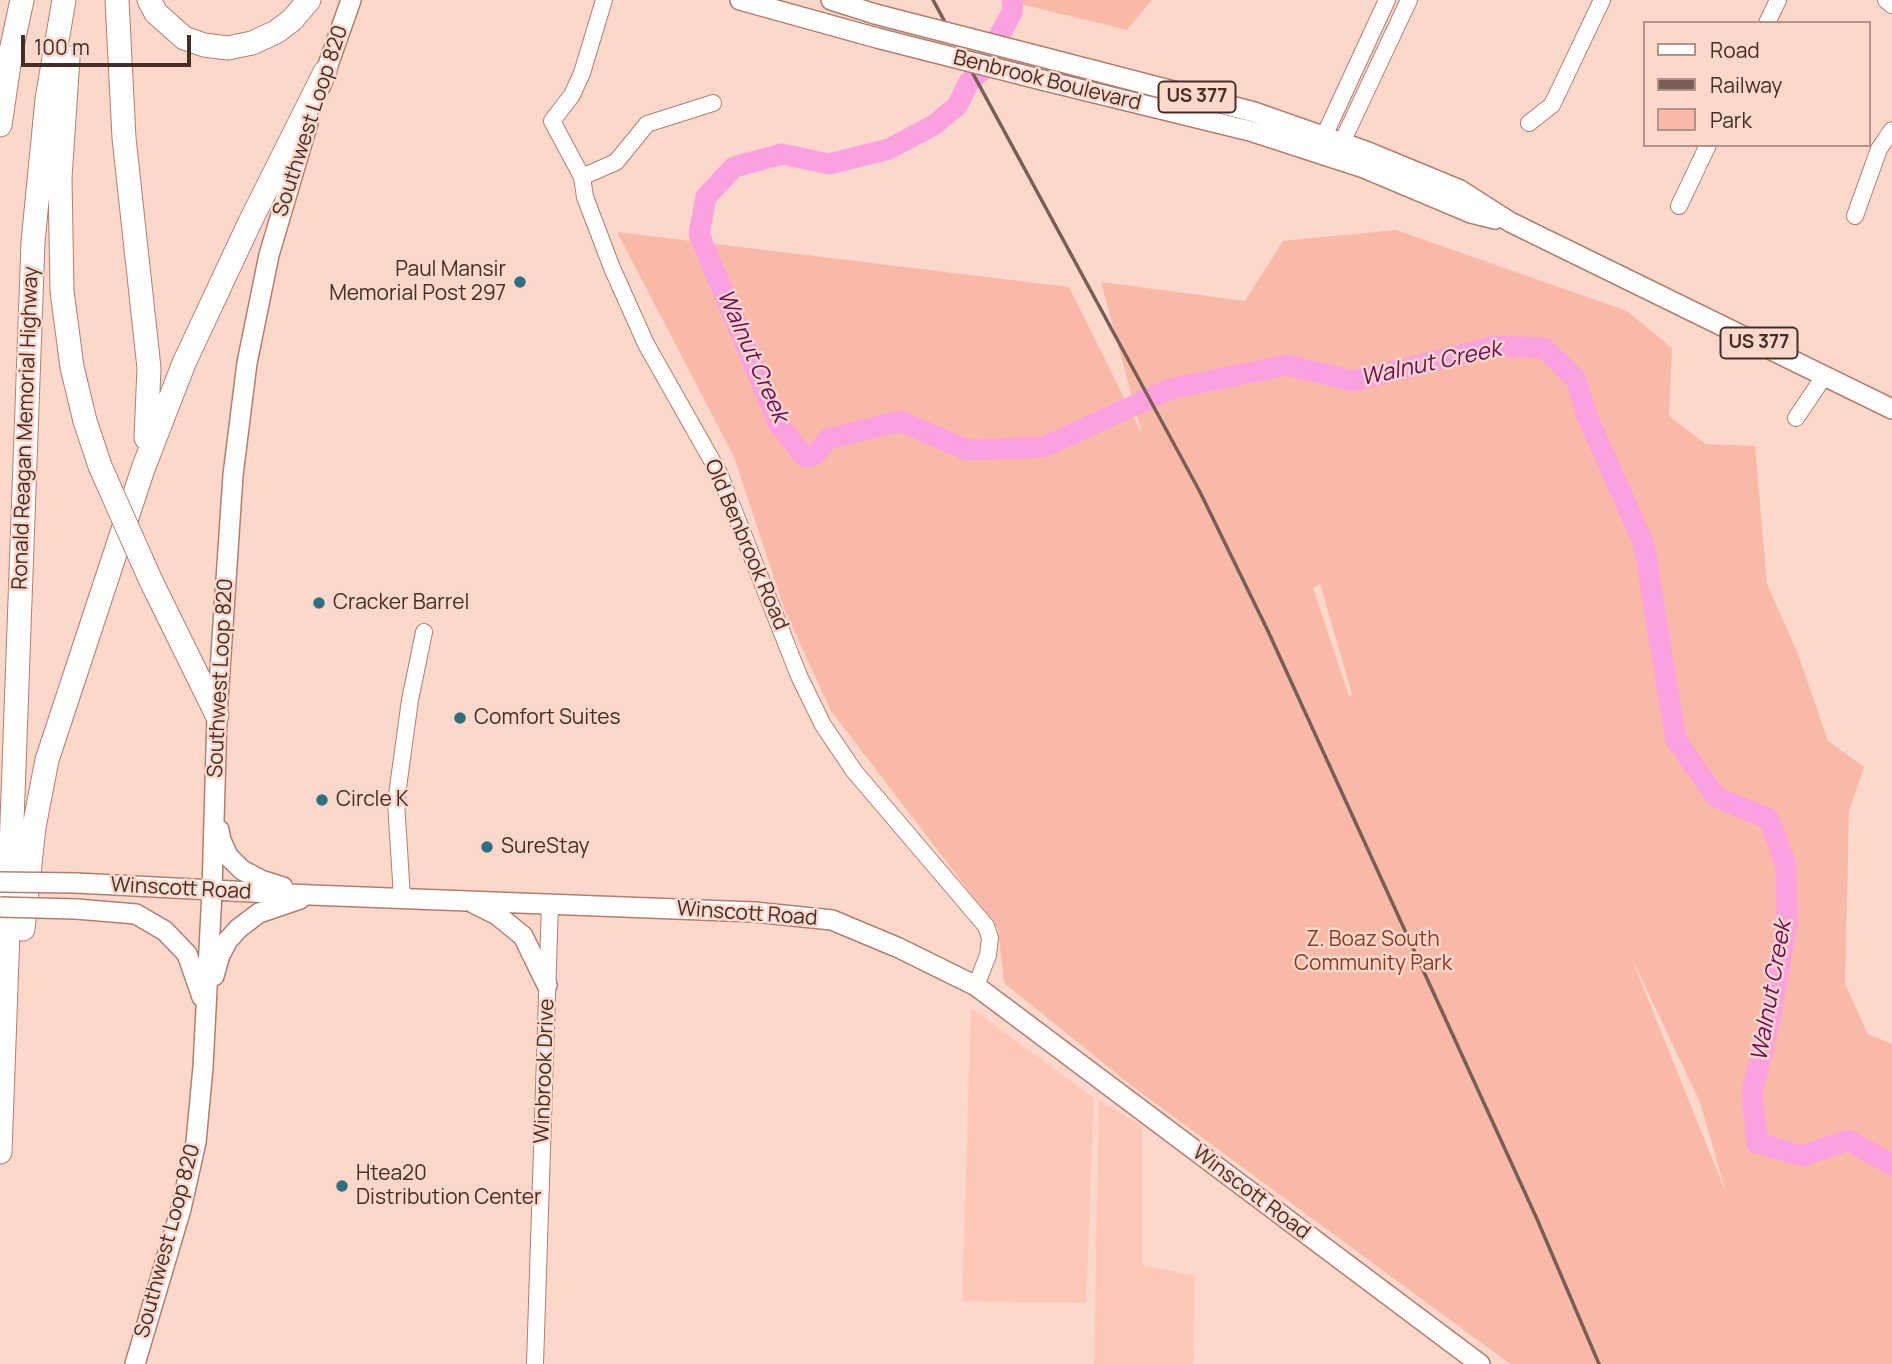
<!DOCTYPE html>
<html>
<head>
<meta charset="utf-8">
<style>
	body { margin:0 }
	#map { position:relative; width:1892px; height:1364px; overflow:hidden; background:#fbd7cc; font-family:Manrope,sans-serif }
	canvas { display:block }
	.legend { position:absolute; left:1643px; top:21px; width:228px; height:126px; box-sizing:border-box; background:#fbd7cc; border:2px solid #b2938a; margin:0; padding:9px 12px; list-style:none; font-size:21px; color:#442e26 }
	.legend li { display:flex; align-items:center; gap:14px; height:35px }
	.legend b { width:35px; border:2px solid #b2938a }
	.scale { position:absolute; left:21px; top:35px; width:170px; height:32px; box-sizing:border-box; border:4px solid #442e26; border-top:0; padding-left:9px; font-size:21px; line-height:24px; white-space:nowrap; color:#442e26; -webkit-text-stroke:5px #fbd7cc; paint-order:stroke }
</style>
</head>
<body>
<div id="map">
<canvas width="1892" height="1364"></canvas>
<ul class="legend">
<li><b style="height:9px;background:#fff"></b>Road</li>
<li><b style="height:9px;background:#785e55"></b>Railway</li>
<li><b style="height:19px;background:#f8baa6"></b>Park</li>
</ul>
<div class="scale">100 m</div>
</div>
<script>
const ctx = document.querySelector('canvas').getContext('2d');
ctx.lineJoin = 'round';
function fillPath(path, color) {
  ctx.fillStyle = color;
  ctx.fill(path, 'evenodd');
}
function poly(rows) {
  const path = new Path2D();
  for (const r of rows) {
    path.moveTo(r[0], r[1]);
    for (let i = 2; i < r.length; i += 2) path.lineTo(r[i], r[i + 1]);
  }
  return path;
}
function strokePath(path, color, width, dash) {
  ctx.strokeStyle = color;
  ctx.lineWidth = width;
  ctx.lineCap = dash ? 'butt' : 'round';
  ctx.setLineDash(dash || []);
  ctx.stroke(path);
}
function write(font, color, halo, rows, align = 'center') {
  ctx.font = font + ' Manrope,sans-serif';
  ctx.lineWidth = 5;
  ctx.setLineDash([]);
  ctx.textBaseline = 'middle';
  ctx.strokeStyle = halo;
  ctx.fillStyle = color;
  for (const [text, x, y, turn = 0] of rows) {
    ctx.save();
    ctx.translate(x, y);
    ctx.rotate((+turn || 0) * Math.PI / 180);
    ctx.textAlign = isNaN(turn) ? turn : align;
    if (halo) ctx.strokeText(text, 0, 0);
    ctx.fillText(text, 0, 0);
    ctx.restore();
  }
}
fillPath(poly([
	[971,1008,1094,1098,1086,1303,962,1301],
	[1099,1100,1142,1126,1142,1265,1195,1276,1193,1364,1094,1364]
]), '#fec8b7');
fillPath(poly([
	[1004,0,1152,0,1127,30],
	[1396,230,1627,311,1672,348,1669,416,1706,444,1755,446,1767,584,1798,654,1828,741,1864,767,1849,811,1845,984,1868,1034,1892,1044,1892,1364,1510,1364,1132,1086,1004,983,998,929,831,711,785,611,734,457,617,232,1069,287,1142,434,1101,282,1245,301,1283,241],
	[1320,584,1352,694,1349,696,1313,588],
	[1633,961,1700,1102,1726,1193,1633,962]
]), '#f8baa6');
strokePath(poly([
	[1013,0,1012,12,980,72,969,82,957,106,934,125,889,149,829,164,782,154,734,167,706,197,699,234,779,425,805,457,815,455,828,439,900,421,967,450,1044,447,1170,389,1287,365,1353,381,1497,346,1544,348,1576,379,1587,416,1644,544,1676,740,1716,797,1769,819,1786,865,1787,921,1769,1025,1752,1091,1757,1143,1802,1156,1848,1140,1892,1165]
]), '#fba1e0', 21);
const minor = poly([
	[604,0,582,73,572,95,552,121,582,177,585,197,612,268,646,344,719,473,799,676,823,725,854,771,986,926,990,938,988,955,976,986],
	[1886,0,1892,5],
	[1767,23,1778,0],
	[1529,123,1552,105,1602,0],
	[1319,147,1387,0],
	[1337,153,1409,0],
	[582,177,616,162,647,124,713,103],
	[1679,206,1708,145],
	[1855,216,1879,149,1892,130],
	[1796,418,1825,375],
	[402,897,396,802,410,700,424,632],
	[535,1364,550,904]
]);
const major = poly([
	[740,0,877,38],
	[831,0,875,14],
	[1050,59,1254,112,1368,152,1460,190,1510,222,1892,409],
	[1046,81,1250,131,1364,168,1471,213,1495,219],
	[321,85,351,0],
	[219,830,221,840,228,856,242,870,261,880,283,887],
	[76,883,311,895,754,912,832,920,899,948,976,986,1480,1364],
	[473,903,497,915,523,936,547,985],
	[76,909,136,914,165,931,187,954,202,997],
	[214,976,220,955,228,940,239,928,259,913,300,899],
	[135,1364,181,1209,196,1142,203,1067,212,891,217,715,233,475,247,363,269,255,308,123]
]);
const highway = poly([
	[117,0,124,138,149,368,146,438],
	[149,0,156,13,184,38,204,45,228,48,252,43,276,32,292,20,309,0],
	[68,58,60,178,62,291,72,367,85,421,100,466],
	[0,125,11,51,22,0],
	[151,581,217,715],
	[23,929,34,827,47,760,143,469,184,363,250,222,325,72],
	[0,1152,33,242,47,99,64,0]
]);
strokePath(minor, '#b47e6d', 18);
strokePath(major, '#b47e6d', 22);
strokePath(highway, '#b47e6d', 25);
strokePath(minor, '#fff', 16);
strokePath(major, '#fff', 19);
strokePath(highway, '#fff', 23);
strokePath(poly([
	[933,0,1200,492,1267,629,1537,1219,1599,1364]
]), '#785e55', 3.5);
const majorBridge = poly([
	[875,14,1050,59],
	[877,38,1046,81],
	[0,882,76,883],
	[0,907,76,909]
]);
const highwayBridge = poly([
	[100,466,151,581]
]);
strokePath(majorBridge, '#b47e6d', 22, []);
strokePath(highwayBridge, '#b47e6d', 25, []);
strokePath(majorBridge, '#fff', 19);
strokePath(highwayBridge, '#fff', 23);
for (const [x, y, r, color] of [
	[520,282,7,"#2e7082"],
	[319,603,7,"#2e7082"],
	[460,718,7,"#2e7082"],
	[322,800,7,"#2e7082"],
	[487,847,7,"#2e7082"],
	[342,1186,7,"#2e7082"]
]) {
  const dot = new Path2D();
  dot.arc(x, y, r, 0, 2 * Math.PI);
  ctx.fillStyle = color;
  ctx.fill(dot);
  strokePath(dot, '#fbd7cc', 2.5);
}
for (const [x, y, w] of [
	[1197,97,77],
	[1759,343,77]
]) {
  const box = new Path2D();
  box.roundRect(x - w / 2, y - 15.5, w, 31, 5);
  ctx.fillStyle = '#fbd7cc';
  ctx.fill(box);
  strokePath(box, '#442e26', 2);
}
write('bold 19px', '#442e26', null, [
	["US 377",1197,97],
	["US 377",1759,343]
]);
write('21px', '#442e26', '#fbd7cc', [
	["Benbrook Boulevard",1047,81,14],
	["Southwest Loop 820",311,121,-72],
	["Ronald Reagan Memorial Highway",26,428,-88],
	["Old Benbrook Road",746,545,67],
	["Southwest Loop 820",221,678,-87],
	["Winscott Road",181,889,3],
	["Winscott Road",747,914,4],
	["Winbrook Drive",545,1071,-88],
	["Winscott Road",1251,1193,37],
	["Southwest Loop 820",168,1241,-75]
]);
write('21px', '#442e26', '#fbd7cc', [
	["Paul Mansir",506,270,"right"],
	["Memorial Post 297",506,294,"right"],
	["Cracker Barrel",333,603],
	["Comfort Suites",474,718],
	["Circle K",336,800],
	["SureStay",501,847],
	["Htea20",356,1174],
	["Distribution Center",356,1198]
], 'left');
write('21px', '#8c3b21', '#fbd7cc', [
	["Z. Boaz South",1373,940],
	["Community Park",1373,964]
]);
write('italic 23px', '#70085c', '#fbd7cc', [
	["Walnut Creek",752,356,66],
	["Walnut Creek",1431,364,-12],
	["Walnut Creek",1772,991,-80]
]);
</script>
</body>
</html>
